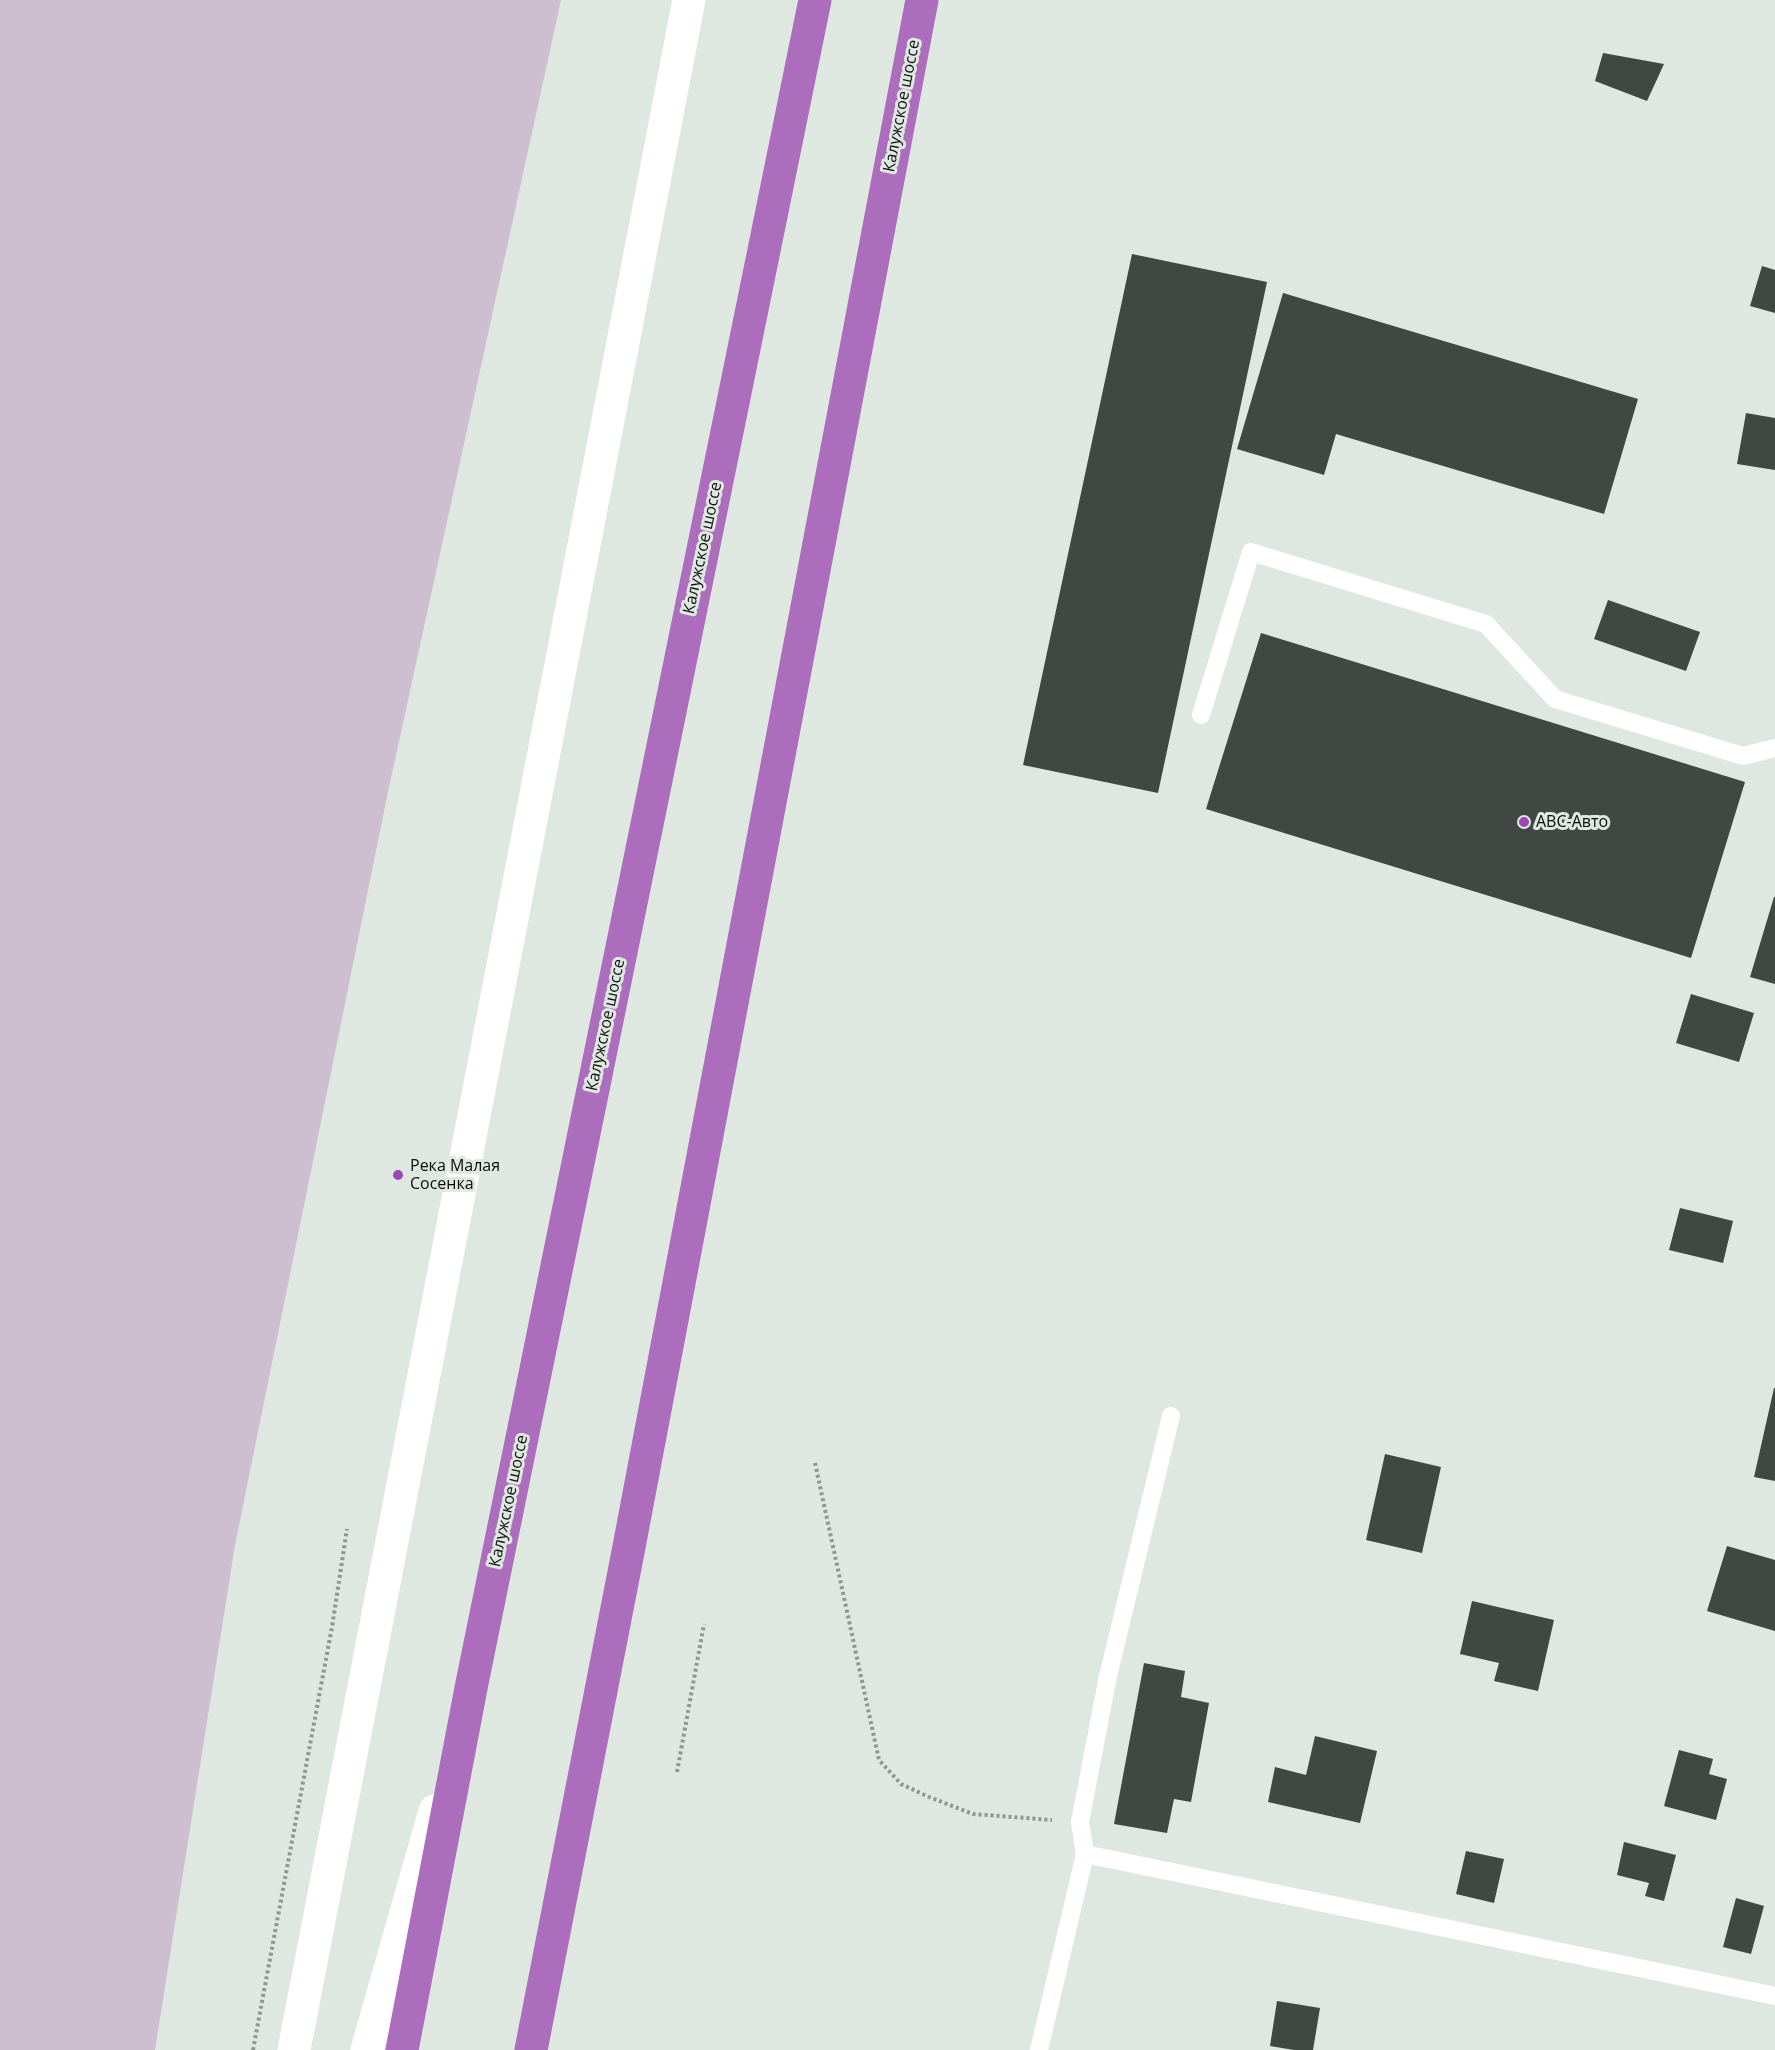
<!DOCTYPE html>
<html>
<head>
<meta charset="utf-8">
<style>
	body { margin:0 }
	canvas { display:block; background:#dfe7e1 }
</style>
</head>
<body>
<canvas width="1775" height="2050"></canvas>
<script>
const ctx = document.querySelector('canvas').getContext('2d');
ctx.lineJoin = 'round';
function fillPath(path, color) {
  ctx.fillStyle = color;
  ctx.fill(path, 'evenodd');
}
function poly(rows) {
  const path = new Path2D();
  for (const r of rows) {
    path.moveTo(r[0], r[1]);
    for (let i = 2; i < r.length; i += 2) path.lineTo(r[i], r[i + 1]);
  }
  return path;
}
function strokePath(path, color, width, dash) {
  ctx.strokeStyle = color;
  ctx.lineWidth = width;
  ctx.lineCap = dash ? 'butt' : 'round';
  ctx.setLineDash(dash || []);
  ctx.stroke(path);
}
function write(font, color, halo, rows, align = 'center') {
  ctx.font = font + ' "Open Sans",sans-serif';
  ctx.lineWidth = 6;
  ctx.setLineDash([]);
  ctx.textBaseline = 'middle';
  ctx.strokeStyle = halo;
  ctx.fillStyle = color;
  for (const [text, x, y, turn = 0] of rows) {
    ctx.save();
    ctx.translate(x, y);
    ctx.rotate((+turn || 0) * Math.PI / 180);
    ctx.textAlign = isNaN(turn) ? turn : align;
    if (halo) ctx.strokeText(text, 0, 0);
    ctx.fillText(text, 0, 0);
    ctx.restore();
  }
}
fillPath(poly([
	[0,0,561,0,389,787,235,1545,155,2050,0,2050]
]), '#cdbfd0');
fillPath(poly([
	[1603,53,1664,64,1647,101,1595,81],
	[1132,254,1267,282,1158,793,1023,765],
	[1762,266,1775,270,1775,313,1750,306],
	[1283,293,1638,399,1604,514,1336,434,1324,475,1237,449],
	[1746,413,1775,418,1775,470,1737,464],
	[1608,600,1700,632,1686,671,1594,639],
	[1261,633,1745,782,1691,958,1206,809],
	[1774,897,1775,897,1775,984,1750,977],
	[1691,994,1754,1013,1739,1062,1676,1043],
	[1680,1208,1733,1221,1723,1263,1669,1250],
	[1774,1388,1775,1388,1775,1481,1754,1477],
	[1385,1454,1441,1467,1422,1553,1366,1540],
	[1727,1546,1775,1560,1775,1631,1707,1611],
	[1472,1601,1554,1620,1538,1691,1494,1681,1499,1663,1460,1654],
	[1144,1663,1185,1671,1181,1697,1209,1703,1191,1802,1174,1799,1167,1833,1114,1824],
	[1315,1736,1377,1751,1360,1823,1268,1802,1275,1767,1306,1775],
	[1679,1750,1713,1759,1709,1774,1727,1779,1716,1820,1664,1806],
	[1624,1842,1676,1855,1664,1901,1645,1896,1649,1883,1617,1875],
	[1466,1851,1504,1859,1494,1903,1456,1894],
	[1736,1898,1764,1906,1751,1954,1723,1947],
	[1277,2001,1320,2008,1313,2050,1294,2050,1270,2046]
]), '#414742');
strokePath(poly([
	[815,1463,879,1760,901,1784,929,1797,973,1814,1052,1820],
	[677,1772,704,1624],
	[253,2050,332,1627,347,1529]
]), '#909692', 4, [3, 3]);
strokePath(poly([
	[1201,715,1251,552,1486,624,1555,699,1743,756,1775,748],
	[1171,1416,1108,1676,1080,1822,1085,1854,1775,1996],
	[1039,2050,1085,1854]
]), '#fff', 18);
strokePath(poly([
	[294,2050,689,0],
	[367,2050,435,1811]
]), '#fff', 33);
strokePath(poly([
	[402,2050,472,1683,815,0],
	[531,2050,628,1552,922,0]
]), '#ab6dbc', 33);
for (const [x, y, r, color] of [
	[1524,822,6,"#9e47b4"],
	[398,1175,6,"#9e47b4"]
]) {
  const dot = new Path2D();
  dot.arc(x, y, r, 0, 2 * Math.PI);
  ctx.fillStyle = color;
  ctx.fill(dot);
  strokePath(dot, '#dfe7e1', 2);
}
write('16px', '#0a0d0b', '#dfe7e1', [
	["Калужское шоссе",902,106,-79],
	["Калужское шоссе",703,548,-78],
	["Калужское шоссе",606,1025,-78],
	["Калужское шоссе",509,1501,-78]
]);
write('16px', '#0a0d0b', '#dfe7e1', [
	["АВС-Авто",1536,822],
	["Река Малая",410,1166],
	["Сосенка",410,1184]
], 'left');
</script>
</body>
</html>
